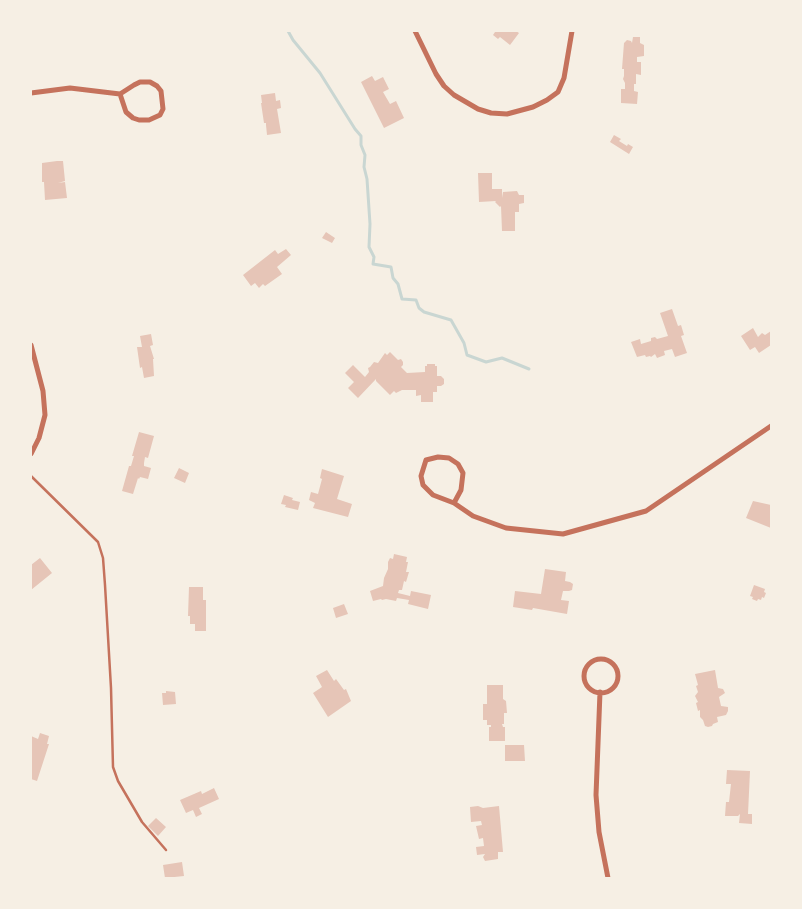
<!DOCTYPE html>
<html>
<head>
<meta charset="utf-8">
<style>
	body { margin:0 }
	#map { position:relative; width:802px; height:909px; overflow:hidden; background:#f6efe4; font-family:Barlow,sans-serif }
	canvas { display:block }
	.frame { position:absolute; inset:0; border:32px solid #f6efe4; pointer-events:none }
</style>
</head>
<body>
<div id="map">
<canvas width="802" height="909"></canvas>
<div class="frame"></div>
</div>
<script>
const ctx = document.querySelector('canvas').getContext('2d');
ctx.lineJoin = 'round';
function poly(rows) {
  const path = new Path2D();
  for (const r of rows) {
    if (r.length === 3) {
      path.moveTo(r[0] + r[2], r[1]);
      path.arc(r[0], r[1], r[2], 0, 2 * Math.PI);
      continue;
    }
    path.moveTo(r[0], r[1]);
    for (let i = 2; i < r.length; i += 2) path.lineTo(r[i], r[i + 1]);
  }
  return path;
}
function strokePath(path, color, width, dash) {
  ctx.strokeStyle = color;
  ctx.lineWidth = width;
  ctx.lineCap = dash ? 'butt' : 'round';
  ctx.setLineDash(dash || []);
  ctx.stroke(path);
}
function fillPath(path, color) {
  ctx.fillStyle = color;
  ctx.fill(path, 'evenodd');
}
strokePath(poly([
	[288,31,293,40,320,73,355,129,361,136,361,145,365,155,364,167,367,179,370,224,369,247,374,257,373,264,391,267,393,278,398,284,402,299,416,300,419,308,424,312,451,320,464,343,467,355,486,362,502,358,529,369]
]), '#c9d6d2', 3);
fillPath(poly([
	[493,31,516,31,519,33,510,45,500,37,498,39,493,35,495,32],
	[633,37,640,37,640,43,644,45,644,56,637,57,637,62,641,62,641,75,636,74,636,84,634,84,634,91,638,92,637,104,621,103,621,89,625,89,625,83,623,79,624,76,624,69,622,69,624,43,627,40,631,41,632,43],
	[372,76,375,81,383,77,389,89,383,92,390,104,396,101,404,118,384,128,361,82],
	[275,93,276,101,280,100,281,108,277,109,281,133,267,135,266,125,266,123,264,123,261,103,262,103,261,95],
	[614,135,621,139,619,141,627,146,628,144,633,147,629,154,610,142],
	[57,161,63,161,65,181,58,183,65,182,67,198,45,200,44,182,42,182,42,163],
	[478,173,492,173,492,189,502,189,502,198,503,192,517,191,519,195,524,195,524,203,519,204,519,212,515,212,515,231,502,231,501,206,500,207,495,202,496,201,479,202],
	[326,232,335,238,332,243,322,238],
	[286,249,291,255,277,267,282,274,265,286,263,284,259,288,255,283,251,286,243,275,275,250,278,254],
	[672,309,678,326,681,325,684,335,681,336,687,353,675,357,672,349,664,351,665,355,657,358,655,354,651,357,650,356,646,357,645,355,637,357,631,342,640,339,641,344,651,341,651,338,655,337,657,339,668,336,660,313],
	[753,328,758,337,762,333,765,335,771,331,771,345,759,353,755,347,750,350,741,336],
	[151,334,153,345,150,346,154,359,153,359,154,376,144,378,142,367,140,368,137,347,142,347,140,336],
	[390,352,398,360,401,359,403,362,403,365,401,367,407,373,425,372,425,366,427,366,427,364,435,364,435,366,437,366,437,376,441,376,444,379,444,384,441,386,437,386,437,392,433,392,433,402,421,402,421,395,416,396,416,390,402,390,396,393,394,391,390,395,376,381,376,379,358,398,348,388,354,382,345,373,353,365,365,377,369,372,368,368,370,367,374,362,378,363,385,353,387,355],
	[139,432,154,436,148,458,145,457,144,463,144,466,151,468,148,479,140,477,139,479,138,478,133,494,122,491,129,466,131,466,134,456,132,456],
	[179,468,189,473,185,483,174,478],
	[322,469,344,476,337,499,352,504,348,517,313,508,315,503,309,500,311,492,318,494,322,479,320,478],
	[284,495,293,498,292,500,300,502,298,510,285,507,286,505,281,504],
	[753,501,771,505,771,528,746,518],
	[394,554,407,557,406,562,408,562,406,572,409,572,406,582,404,581,402,590,399,590,398,593,410,596,411,591,431,595,428,609,408,604,409,600,397,598,396,601,386,599,382,600,381,599,373,601,370,591,383,586,384,578,388,569,388,562,390,558,393,559],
	[40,558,52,573,31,590,31,565],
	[545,569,566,572,565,581,570,582,573,584,572,590,569,591,563,591,561,600,569,601,567,614,533,608,532,610,513,607,515,591,541,594],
	[754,585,765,589,764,592,766,593,764,598,762,597,761,600,758,599,757,601,752,599,753,597,750,596],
	[189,587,203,587,203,600,206,600,206,631,195,631,195,624,190,624,190,616,188,616],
	[344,604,348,614,336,618,333,608],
	[327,670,334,681,336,679,344,690,346,689,351,701,328,717,313,693,322,687,316,676],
	[715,670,718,688,723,689,725,693,719,697,721,706,728,707,728,711,726,715,717,717,718,722,713,724,712,726,708,727,705,726,703,720,700,717,700,710,698,711,696,703,698,702,695,696,698,692,696,686,698,685,695,674],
	[487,685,503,685,503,699,506,701,507,713,504,713,504,724,502,724,503,727,505,727,505,741,489,741,489,727,491,727,491,725,487,725,487,720,483,720,483,704,487,704],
	[166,691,175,692,176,704,163,705,162,693,166,693],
	[40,733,49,736,47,744,49,744,37,781,31,779,31,736,38,739],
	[505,745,524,745,525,761,505,761],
	[727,770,750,771,748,814,752,814,752,824,739,823,740,814,738,816,725,816,726,802,729,802,731,784,726,784],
	[214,788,219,799,199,808,202,814,196,817,193,810,186,813,180,800,201,791,202,794],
	[478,806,483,808,499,806,503,852,498,852,498,859,485,861,483,857,485,854,477,855,476,847,484,846,483,838,479,839,476,826,482,825,481,821,471,822,470,807],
	[156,818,166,827,158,836,148,826],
	[182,862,184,876,165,878,163,865]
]), '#e6c5b7');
strokePath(poly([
	[31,476,98,542,103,558,105,585,111,688,113,767,118,781,142,822,166,850]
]), '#c5725c', 2.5);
strokePath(poly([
	[415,31,436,74,444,86,454,95,478,109,491,113,507,114,533,107,547,100,558,92,564,78,572,31],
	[31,93,70,88,120,94,134,85,140,82,150,82,157,86,161,91,163,109,160,115,149,120,139,120,133,118,126,112,120,94],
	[31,345,43,391,45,415,39,438,31,454],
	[454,503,461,490,463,473,458,464,449,458,438,457,426,460,421,476,423,485,433,495,454,503,473,516,506,528,563,534,646,511,771,426],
	[601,676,17],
	[600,692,596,795,599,832,608,878]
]), '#c5725c', 5);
</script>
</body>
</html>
